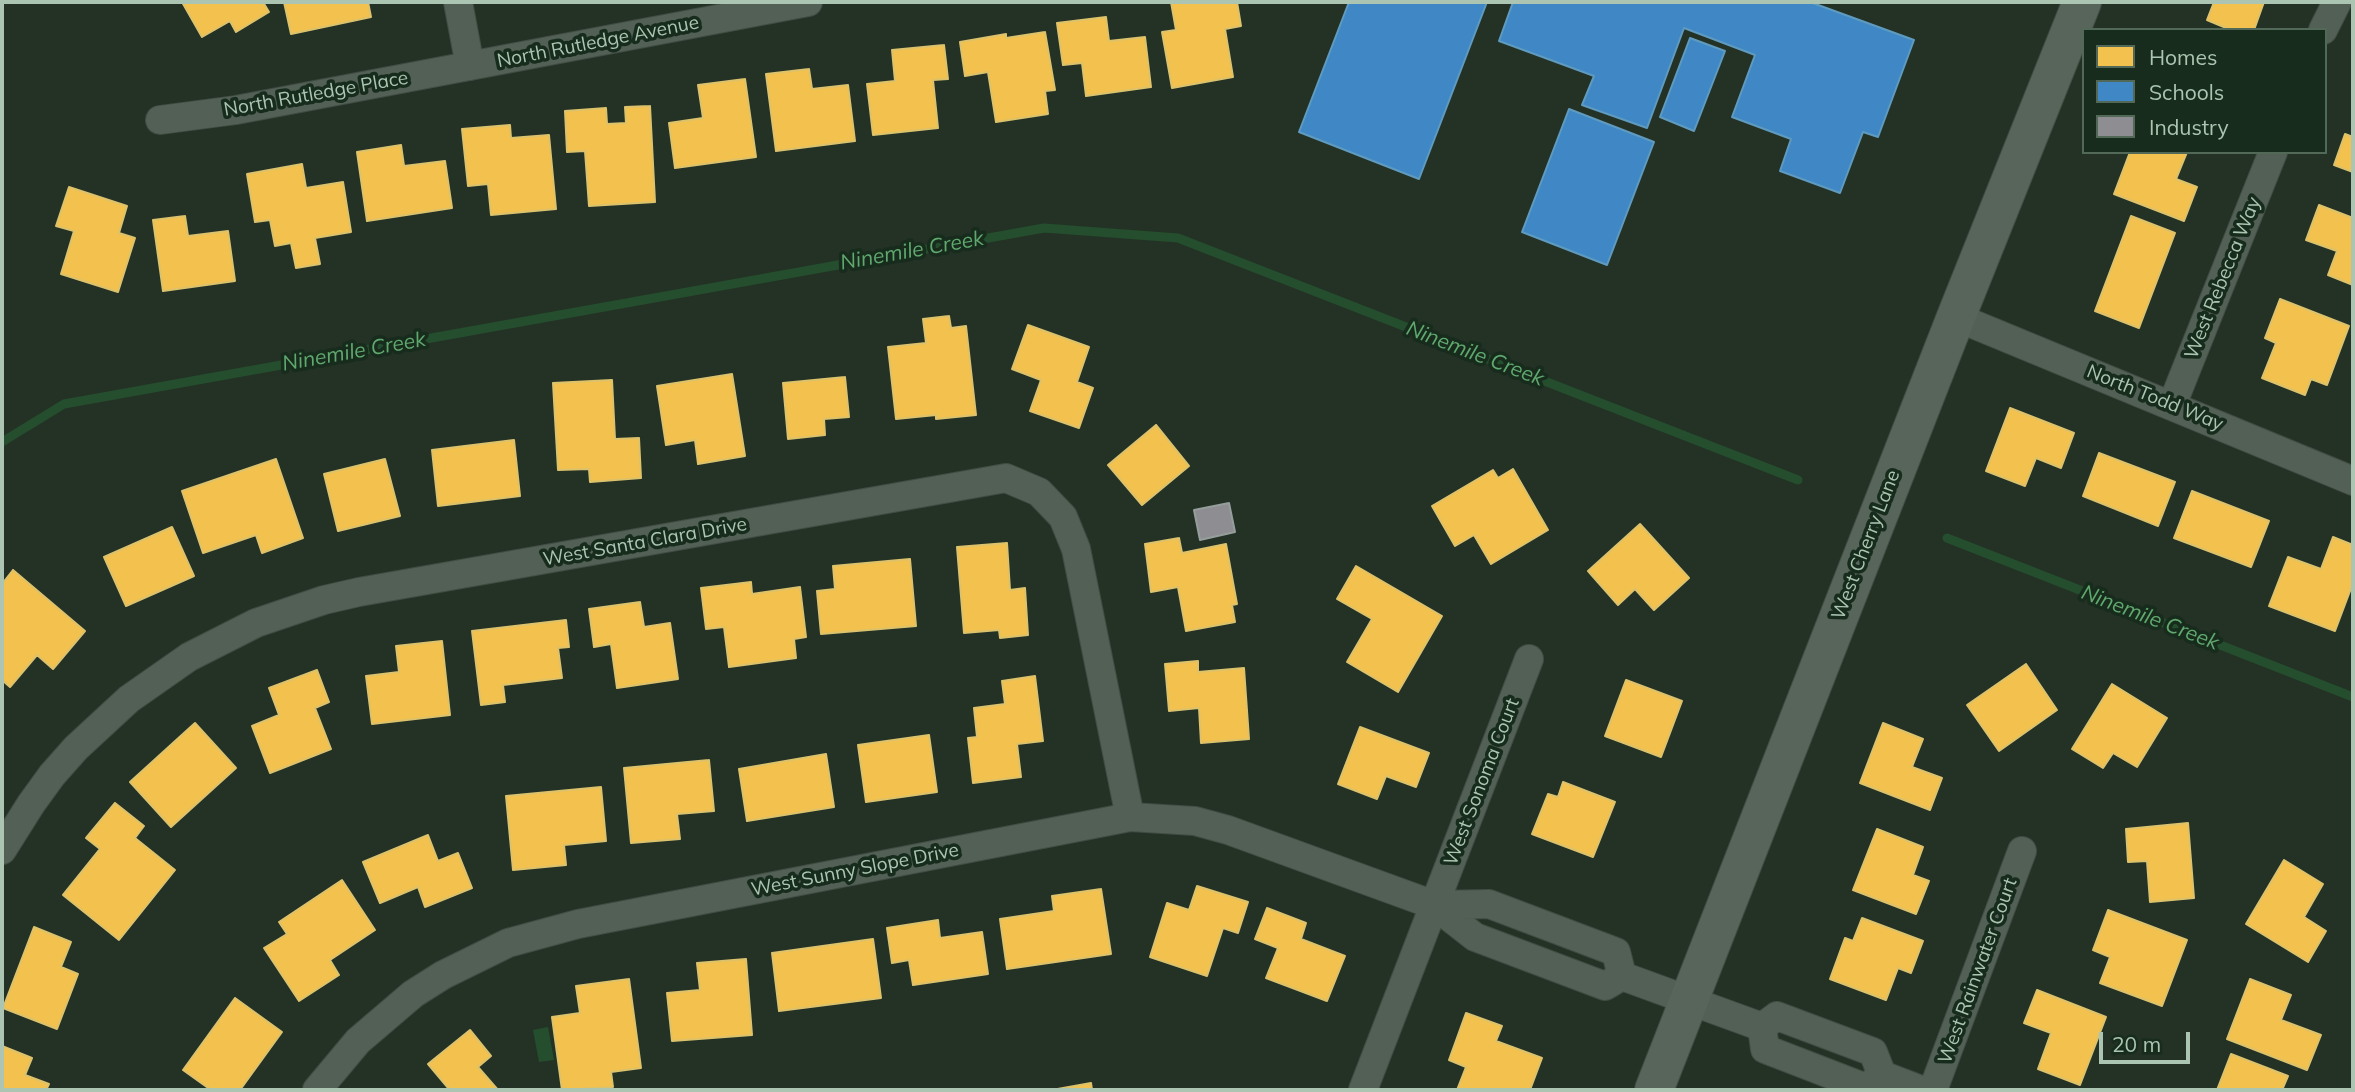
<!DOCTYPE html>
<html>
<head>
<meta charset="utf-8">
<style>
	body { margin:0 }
	#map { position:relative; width:2355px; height:1092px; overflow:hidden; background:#243226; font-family:Mulish,sans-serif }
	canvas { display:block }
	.frame { position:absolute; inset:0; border:4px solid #abc5b2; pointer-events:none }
	.legend { position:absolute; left:2082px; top:28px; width:245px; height:126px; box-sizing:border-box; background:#172c1c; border:2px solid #526958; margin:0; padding:9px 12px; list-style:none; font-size:21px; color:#abc5b2 }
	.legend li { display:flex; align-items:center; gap:14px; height:35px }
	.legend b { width:35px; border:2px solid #526958 }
	.scale { position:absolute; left:2099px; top:1032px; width:91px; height:32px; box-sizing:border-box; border:4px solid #abc5b2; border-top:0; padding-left:9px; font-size:21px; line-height:24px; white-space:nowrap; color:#abc5b2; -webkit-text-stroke:5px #172c1c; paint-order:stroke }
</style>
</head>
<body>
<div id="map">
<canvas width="2355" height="1092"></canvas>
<div class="frame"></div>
<ul class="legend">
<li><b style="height:19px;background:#f2c14e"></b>Homes</li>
<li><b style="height:19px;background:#3f88c5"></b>Schools</li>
<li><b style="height:19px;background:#8d8d92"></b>Industry</li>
</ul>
<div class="scale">20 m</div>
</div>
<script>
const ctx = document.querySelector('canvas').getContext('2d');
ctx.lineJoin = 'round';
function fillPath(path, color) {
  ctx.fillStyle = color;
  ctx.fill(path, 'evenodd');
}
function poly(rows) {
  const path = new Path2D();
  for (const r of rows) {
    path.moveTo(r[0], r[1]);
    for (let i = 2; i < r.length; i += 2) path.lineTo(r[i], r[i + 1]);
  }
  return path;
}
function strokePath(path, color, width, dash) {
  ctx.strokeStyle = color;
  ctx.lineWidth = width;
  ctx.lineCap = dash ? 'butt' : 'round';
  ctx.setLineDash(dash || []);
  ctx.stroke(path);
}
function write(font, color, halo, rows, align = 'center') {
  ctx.font = font + ' Mulish,sans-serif';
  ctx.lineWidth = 7;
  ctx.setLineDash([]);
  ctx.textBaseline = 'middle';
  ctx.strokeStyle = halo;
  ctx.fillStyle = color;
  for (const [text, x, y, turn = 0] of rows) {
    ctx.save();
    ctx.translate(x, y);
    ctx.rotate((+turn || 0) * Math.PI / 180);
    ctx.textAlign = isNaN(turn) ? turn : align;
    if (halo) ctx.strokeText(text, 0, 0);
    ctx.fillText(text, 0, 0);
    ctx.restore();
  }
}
fillPath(poly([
	[548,1027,554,1060,539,1062,533,1030]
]), '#244e2d');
const homes = poly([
	[182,2,263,2,269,12,236,32,230,21,202,37,182,2],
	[284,2,368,2,371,17,291,34,284,2],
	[1171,2,1237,2,1241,26,1225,29,1233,77,1172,88,1162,32,1176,30,1171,2],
	[2214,2,2264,2,2254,30,2231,30,2207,20,2214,2],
	[1106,17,1109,41,1145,37,1151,87,1086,96,1082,63,1063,65,1057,23,1106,17],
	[1045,32,1055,90,1045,91,1048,114,996,122,988,72,965,76,960,42,1006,34,1006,38,1045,32],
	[944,45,948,79,933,80,938,128,873,135,867,84,895,81,892,50,944,45],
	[809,69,812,89,848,85,855,141,776,151,766,74,809,69],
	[745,79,756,157,675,168,669,123,703,118,698,85,745,79],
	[650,106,655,202,589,206,585,151,567,152,565,111,606,108,607,124,626,123,625,107,650,106],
	[510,125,511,138,549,135,556,209,491,215,488,184,468,186,462,129,510,125],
	[2345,134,2353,137,2353,172,2334,165,2345,134],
	[401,145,404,166,445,161,452,208,367,221,357,152,401,145],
	[2130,152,2187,152,2176,179,2197,187,2184,221,2114,194,2130,152],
	[302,164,306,188,343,182,351,232,315,238,320,264,296,268,291,243,275,246,270,220,255,222,247,174,302,164],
	[69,187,127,206,119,233,135,238,118,292,61,274,74,231,56,226,69,187],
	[2319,205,2353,218,2353,285,2328,275,2337,251,2306,240,2319,205],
	[185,216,188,236,228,231,235,281,163,291,153,220,185,216],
	[2131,216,2175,233,2139,328,2095,311,2131,216],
	[2280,299,2349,326,2327,385,2311,379,2305,395,2262,378,2276,343,2265,338,2280,299],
	[949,316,951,328,966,326,976,415,936,419,936,415,896,419,888,347,926,343,923,319,949,316],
	[1028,325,1089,347,1077,382,1093,388,1079,428,1030,411,1041,380,1012,369,1028,325],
	[732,374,745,456,698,464,695,440,666,445,657,386,732,374],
	[845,377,849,417,824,419,825,435,788,439,783,383,845,377],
	[612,380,615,439,639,438,641,478,590,482,589,469,558,470,553,383,612,380],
	[2010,408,2074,433,2061,468,2036,458,2025,486,1986,471,2010,408],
	[1156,425,1189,466,1142,505,1108,465,1156,425],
	[514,440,520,496,438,506,432,450,514,440],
	[2099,453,2175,482,2158,526,2083,496,2099,453],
	[276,459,303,538,262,553,256,535,203,553,182,491,276,459],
	[385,459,400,516,338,531,324,474,385,459],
	[1513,469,1548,530,1491,564,1474,535,1455,546,1432,506,1493,470,1498,478,1513,469],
	[2192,491,2269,521,2251,567,2174,538,2192,491],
	[1640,524,1689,578,1654,610,1635,589,1618,605,1588,571,1640,524],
	[172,527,194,576,126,606,104,557,172,527],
	[2333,537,2353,545,2353,583,2335,631,2269,606,2288,557,2321,569,2333,537],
	[1179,538,1182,553,1226,544,1237,604,1232,605,1235,622,1186,631,1178,587,1151,592,1145,544,1179,538],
	[1007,543,1010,590,1025,588,1028,635,1000,638,999,630,964,633,957,547,1007,543],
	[910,559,916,626,821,634,817,591,835,589,833,566,910,559],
	[1356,566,1442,616,1398,692,1347,662,1372,619,1337,599,1356,566],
	[13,570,85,631,53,669,37,655,10,687,2,680,2,584,13,570],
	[751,582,752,594,800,587,806,637,794,639,796,658,729,667,724,627,706,629,701,588,751,582],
	[640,602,644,627,670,623,678,679,617,688,611,644,594,647,589,609,640,602],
	[566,620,569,647,558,648,562,678,503,685,505,702,481,705,472,631,566,620],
	[442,641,450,715,372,724,366,676,399,672,396,646,442,641],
	[1198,661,1198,672,1244,668,1249,739,1201,743,1199,708,1169,711,1165,664,1198,661],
	[2026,664,2057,710,1999,751,1967,705,2026,664],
	[317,670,329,702,315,708,331,749,270,773,252,726,279,715,269,688,317,670],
	[1035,676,1043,741,1017,744,1021,777,973,783,968,738,977,737,974,708,1005,704,1002,681,1035,676],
	[1626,680,1682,701,1661,757,1605,736,1626,680],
	[2112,684,2167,718,2137,767,2113,753,2103,768,2072,749,2112,684],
	[195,723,236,768,171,827,130,782,195,723],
	[1883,723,1923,739,1912,767,1942,778,1930,810,1860,783,1883,723],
	[1360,727,1429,753,1416,787,1386,776,1377,799,1338,784,1360,727],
	[929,735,937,792,866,802,858,745,929,735],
	[826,754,834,807,747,821,739,769,826,754],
	[709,760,714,811,677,814,680,839,631,843,624,768,709,760],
	[1563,782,1615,802,1593,857,1532,834,1548,794,1558,797,1563,782],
	[601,787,606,841,564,845,566,865,513,870,506,796,601,787],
	[115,803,144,826,135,838,175,870,119,940,63,895,100,849,86,838,115,803],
	[2188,823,2194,898,2150,902,2147,861,2128,862,2126,829,2188,823],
	[1877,829,1923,847,1913,875,1929,881,1916,914,1853,890,1877,829],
	[428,835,438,861,458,853,472,888,425,907,418,887,380,903,363,862,428,835],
	[2284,860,2323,884,2304,917,2326,931,2308,962,2246,924,2284,860],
	[342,880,375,930,330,960,339,975,299,1001,264,948,287,934,279,922,342,880],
	[1197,886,1248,902,1238,933,1223,928,1207,976,1150,957,1167,903,1189,910,1197,886],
	[1101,889,1111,954,1007,969,1000,919,1054,911,1052,896,1101,889],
	[1267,908,1306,923,1301,939,1345,956,1327,1001,1266,978,1278,948,1255,939,1267,908],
	[2108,910,2187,940,2162,1006,2100,983,2110,957,2093,950,2108,910],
	[1862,918,1923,941,1911,973,1898,968,1886,1000,1830,979,1845,938,1853,941,1862,918],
	[938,920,940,938,982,932,988,974,913,985,909,960,892,963,887,928,938,920],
	[34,927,71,942,61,967,78,974,57,1029,3,1008,34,927],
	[873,939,881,998,779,1011,772,953,873,939],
	[746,959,752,1035,672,1041,667,993,700,990,697,963,746,959],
	[629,979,641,1068,611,1072,613,1087,562,1090,552,1017,580,1013,576,986,629,979],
	[2250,979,2291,995,2281,1020,2321,1035,2307,1070,2227,1039,2250,979],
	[2037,990,2106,1017,2080,1085,2038,1069,2051,1033,2024,1023,2037,990],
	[235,998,282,1032,240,1090,211,1090,183,1070,235,998],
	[1466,1013,1502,1026,1496,1041,1542,1058,1530,1090,1457,1090,1466,1067,1449,1060,1466,1013],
	[470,1030,491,1056,478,1067,498,1090,447,1090,449,1089,428,1064,470,1030],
	[2,1046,32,1058,25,1075,49,1084,46,1090,2,1090,2,1046],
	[2231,1054,2288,1076,2282,1090,2217,1090,2231,1054],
	[1091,1083,1092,1090,1052,1090,1091,1083]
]);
fillPath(homes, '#f2c14e');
strokePath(homes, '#ddc26c', 2);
const schools = poly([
	[1349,2,1487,2,1419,179,1299,132,1349,2],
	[1513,2,1810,2,1914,40,1878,137,1863,132,1840,193,1780,171,1791,139,1732,117,1755,55,1684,28,1647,128,1582,105,1594,76,1499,41,1513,2],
	[1690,38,1725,51,1694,131,1660,117,1690,38],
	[1569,109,1654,142,1607,265,1522,232,1569,109]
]);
fillPath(schools, '#3f88c5');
strokePath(schools, '#5f9abf', 2);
const industry = poly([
	[1229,503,1235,532,1200,540,1194,510,1229,503]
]);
fillPath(industry, '#8d8d92');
strokePath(industry, '#969e9c', 2);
strokePath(poly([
	[2,442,64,404,1044,228,1178,238,1798,480],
	[1947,538,2353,697]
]), '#244e2d', 9);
const street = poly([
	[458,2,470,66],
	[2323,30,2337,2],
	[160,120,236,110,808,2],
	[1956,317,2353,481],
	[2172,405,2273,152],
	[2,850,31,804,52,775,76,748,129,699,189,657,256,623,324,600,359,592,1006,478,1039,492,1063,517,1076,549,1130,817],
	[1622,976,1762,1027],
	[1777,1016,1873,1052,1882,1075,1866,1088,1765,1049,1762,1027,1777,1016],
	[1882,1075,1921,1090],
	[317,1090,358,1041,413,994,443,975,508,943,578,924,1130,817,1195,821,1228,830,1434,905,1475,937,1605,986,1622,976,1616,952,1489,904,1434,905],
	[1363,1090,1529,659],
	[1933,1090,2022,851]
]);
const secondary = poly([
	[1654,1090,1956,317,2082,2]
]);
strokePath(street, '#424d44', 30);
strokePath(secondary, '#424d44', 40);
strokePath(street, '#526056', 28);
strokePath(secondary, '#57655a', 38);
write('19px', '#abc5b2', '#172c1c', [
	["North Rutledge Avenue",598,42,-11],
	["North Rutledge Place",316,94,-10],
	["West Rebecca Way",2223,278,-68],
	["North Todd Way",2155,398,22],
	["West Santa Clara Drive",645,542,-10],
	["West Cherry Lane",1866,545,-69],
	["West Sonoma Court",1482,782,-69],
	["West Sunny Slope Drive",855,870,-11],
	["West Rainwater Court",1978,971,-70]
]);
write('italic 21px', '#61a86f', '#172c1c', [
	["Ninemile Creek",912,251,-10],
	["Ninemile Creek",354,352,-10],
	["Ninemile Creek",1475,354,21],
	["Ninemile Creek",2150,618,21]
]);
</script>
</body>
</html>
